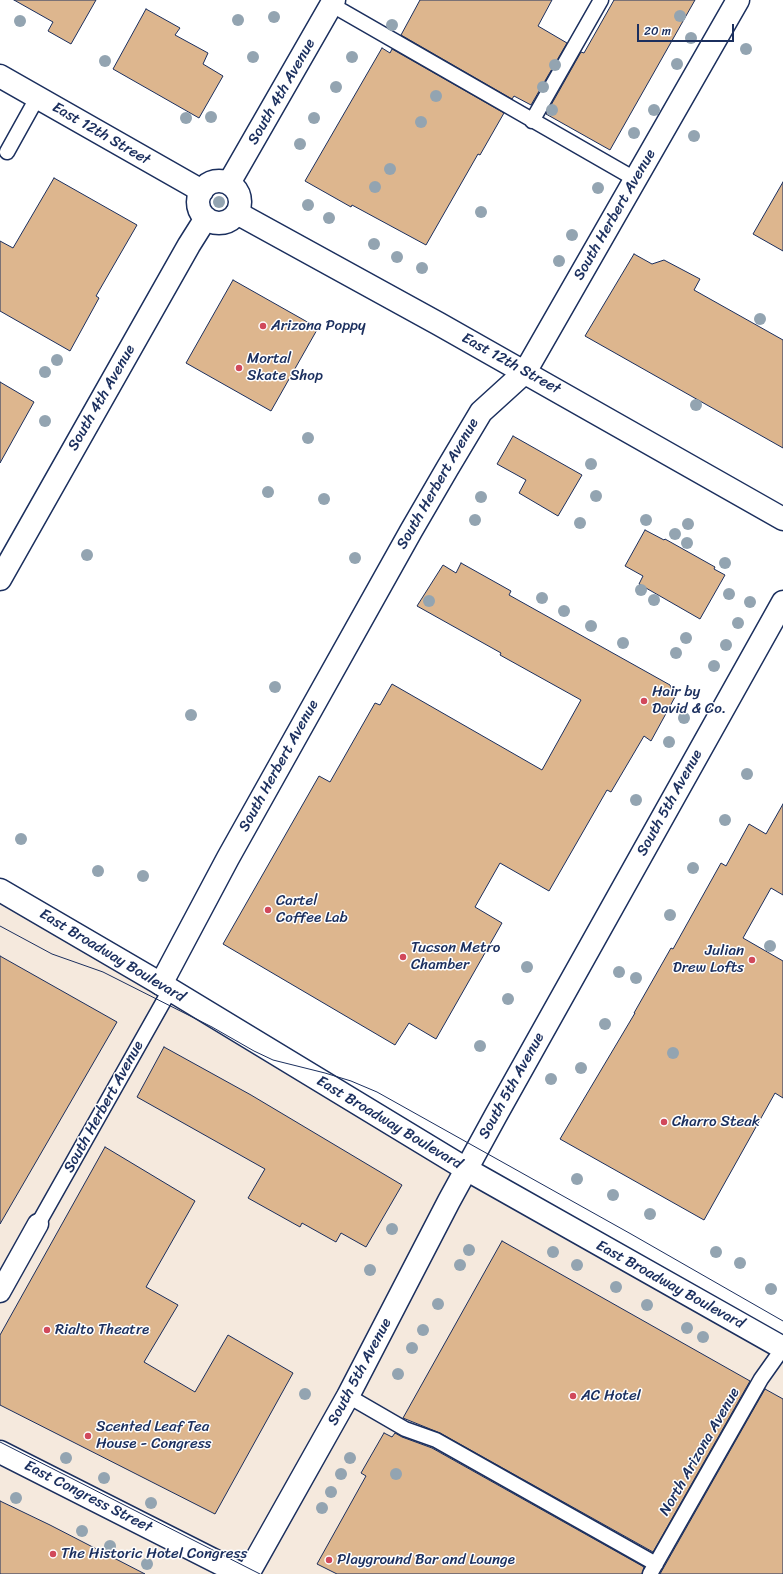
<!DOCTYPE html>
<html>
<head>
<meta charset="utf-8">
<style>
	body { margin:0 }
	#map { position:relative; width:783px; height:1574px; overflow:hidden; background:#fff; font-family:Sriracha,sans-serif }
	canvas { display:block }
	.scale { position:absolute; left:637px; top:24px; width:97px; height:18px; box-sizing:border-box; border:2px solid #1b2f5e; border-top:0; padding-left:5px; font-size:12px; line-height:14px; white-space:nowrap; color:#1b2f5e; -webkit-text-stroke:3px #fff; paint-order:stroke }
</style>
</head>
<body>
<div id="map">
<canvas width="783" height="1574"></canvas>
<div class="scale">20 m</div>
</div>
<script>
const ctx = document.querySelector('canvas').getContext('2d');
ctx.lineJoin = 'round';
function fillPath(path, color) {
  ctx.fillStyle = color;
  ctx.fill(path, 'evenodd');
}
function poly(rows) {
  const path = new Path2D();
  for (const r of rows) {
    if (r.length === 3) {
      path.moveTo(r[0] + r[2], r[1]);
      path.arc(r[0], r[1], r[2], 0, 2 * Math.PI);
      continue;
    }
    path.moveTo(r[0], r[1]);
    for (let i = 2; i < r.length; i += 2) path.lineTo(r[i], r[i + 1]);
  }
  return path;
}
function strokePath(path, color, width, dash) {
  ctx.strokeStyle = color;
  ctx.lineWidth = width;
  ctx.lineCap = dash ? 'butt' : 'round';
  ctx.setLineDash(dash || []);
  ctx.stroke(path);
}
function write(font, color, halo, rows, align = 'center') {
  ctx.font = font + ' Sriracha,sans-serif';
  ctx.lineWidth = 3;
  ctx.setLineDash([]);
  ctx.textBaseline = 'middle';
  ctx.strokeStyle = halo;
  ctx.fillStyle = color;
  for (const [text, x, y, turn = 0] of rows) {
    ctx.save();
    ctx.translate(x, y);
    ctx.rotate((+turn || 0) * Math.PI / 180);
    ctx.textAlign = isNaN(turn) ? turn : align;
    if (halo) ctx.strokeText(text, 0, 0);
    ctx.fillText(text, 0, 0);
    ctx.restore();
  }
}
fillPath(poly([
	[0,890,783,1343,783,1574,0,1574]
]), '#f5e9dd');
const building = poly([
	[14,0,96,0,71,44,48,31,53,22,14,0],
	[420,0,552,0,538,26,567,43,531,105,514,96,512,99,401,35,420,0],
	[614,0,695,0,610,150,546,114,581,52,584,53,614,0],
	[146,9,180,28,175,35,208,53,203,64,223,76,199,118,113,69,146,9],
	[382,48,390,53,392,49,504,113,480,155,478,154,426,245,352,205,351,207,305,181,382,48],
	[54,178,137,225,96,296,99,298,70,351,0,311,0,241,13,248,54,178],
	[783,182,783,251,753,234,783,182],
	[634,254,652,264,664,260,700,279,694,290,783,340,783,448,585,336,634,254],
	[233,280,318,328,271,411,186,363,233,280],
	[0,382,34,402,0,463,0,382],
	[513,436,582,475,558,516,519,493,526,480,497,464,513,436],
	[645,530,664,540,665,539,715,567,714,569,725,575,700,619,639,584,643,576,625,566,645,530],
	[461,563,511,591,509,595,670,685,675,697,651,741,644,736,611,792,607,790,549,891,500,863,475,907,502,923,436,1039,409,1023,395,1045,223,944,319,776,330,782,375,703,380,705,392,684,542,770,581,700,500,655,501,653,417,606,443,565,456,573,461,563],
	[783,804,783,895,771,888,743,938,783,961,783,1098,775,1093,704,1220,560,1139,635,1013,634,1013,671,948,673,949,721,863,726,866,749,824,766,834,783,804],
	[0,956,117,1022,0,1224,0,956],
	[164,1047,251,1095,402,1185,366,1247,341,1233,336,1242,302,1223,300,1227,248,1198,265,1169,137,1097,164,1047],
	[105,1147,195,1201,146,1287,178,1305,144,1362,195,1392,228,1335,293,1373,215,1514,0,1405,0,1335,105,1147],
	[502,1241,750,1381,653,1552,440,1433,403,1418,502,1241],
	[765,1389,783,1399,783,1574,660,1574,765,1389],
	[384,1433,392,1437,395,1433,402,1437,432,1448,644,1567,642,1574,337,1574,317,1564,366,1476,361,1473,384,1433],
	[0,1501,50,1525,145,1574,0,1574,0,1501]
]);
fillPath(building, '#ddb68e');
strokePath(building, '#1b2f5e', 1);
const service = poly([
	[332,5,635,179],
	[532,121,601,0],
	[7,152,37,98],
	[38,1224,170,990],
	[348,1396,405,1429,436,1440,656,1564],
	[650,1574,761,1379,783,1348]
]);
const pedestrian = poly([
	[0,1292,38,1224]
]);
const minor = poly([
	[0,76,202,191],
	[237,213,439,324,783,519],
	[161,984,228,858,411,531,447,469,481,412,525,372,738,0]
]);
const tertiary = poly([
	[219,202,21],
	[229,183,334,0],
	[0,579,189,245,206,218],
	[248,1574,348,1396,449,1201,496,1115,783,602]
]);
const primary = poly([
	[0,890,161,984,466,1169,783,1348],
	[0,1452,241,1574]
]);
strokePath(service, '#1b2f5e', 17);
strokePath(pedestrian, '#1b2f5e', 23);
strokePath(minor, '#1b2f5e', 25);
strokePath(tertiary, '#1b2f5e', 25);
strokePath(primary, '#1b2f5e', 25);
strokePath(service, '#fff', 14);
strokePath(pedestrian, '#fff', 20);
strokePath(minor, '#fff', 22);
strokePath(tertiary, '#fff', 22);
strokePath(primary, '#fff', 22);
strokePath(poly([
	[0,926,52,954,103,972,212,1027,254,1051,273,1060,325,1073,351,1081,377,1092,631,1234,783,1321],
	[0,1442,260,1574]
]), '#1b2f5e', 1);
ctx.fillStyle = '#93a4b1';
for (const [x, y] of [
	[680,16],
	[274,17],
	[238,20],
	[20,21],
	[392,25],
	[691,38],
	[746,49],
	[253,57],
	[352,57],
	[105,61],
	[677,64],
	[555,65],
	[336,87],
	[543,87],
	[436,96],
	[552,110],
	[654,110],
	[211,117],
	[186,118],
	[314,118],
	[421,122],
	[634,133],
	[694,136],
	[300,144],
	[390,169],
	[375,187],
	[598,188],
	[219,202],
	[308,205],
	[481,212],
	[329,218],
	[572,235],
	[374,244],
	[397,257],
	[559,261],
	[422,268],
	[760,319],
	[57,360],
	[45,372],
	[696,405],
	[45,421],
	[308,438],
	[591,464],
	[268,492],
	[596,496],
	[481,497],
	[324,499],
	[475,520],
	[646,520],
	[580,523],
	[688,524],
	[675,534],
	[687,543],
	[87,555],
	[355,558],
	[725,563],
	[641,590],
	[729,594],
	[542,598],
	[654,600],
	[429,601],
	[750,602],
	[564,611],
	[738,623],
	[591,626],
	[686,638],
	[623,643],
	[726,645],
	[676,653],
	[714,666],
	[275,687],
	[191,715],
	[684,718],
	[669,742],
	[747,774],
	[636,800],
	[725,820],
	[21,839],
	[693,868],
	[98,871],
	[143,876],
	[670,915],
	[770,946],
	[527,967],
	[619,972],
	[636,978],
	[508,999],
	[605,1024],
	[480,1046],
	[673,1053],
	[581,1068],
	[551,1079],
	[577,1179],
	[613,1195],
	[650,1214],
	[392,1229],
	[469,1250],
	[553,1252],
	[716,1252],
	[740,1263],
	[460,1265],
	[577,1265],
	[370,1270],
	[616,1287],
	[771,1289],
	[438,1304],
	[647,1305],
	[687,1328],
	[423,1330],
	[703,1337],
	[412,1348],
	[398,1374],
	[305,1394],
	[66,1458],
	[350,1458],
	[341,1474],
	[396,1474],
	[104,1478],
	[331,1492],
	[16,1498],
	[151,1503],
	[322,1508],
	[82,1531],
	[110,1546],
	[147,1564]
]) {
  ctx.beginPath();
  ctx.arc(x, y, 6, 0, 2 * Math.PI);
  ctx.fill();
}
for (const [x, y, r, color] of [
	[263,326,4,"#d1495b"],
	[239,368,4,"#d1495b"],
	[644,701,4,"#d1495b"],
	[268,910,4,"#d1495b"],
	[403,957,4,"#d1495b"],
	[752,960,4,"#d1495b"],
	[664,1122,4,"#d1495b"],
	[47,1330,4,"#d1495b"],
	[573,1396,4,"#d1495b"],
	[88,1436,4,"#d1495b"],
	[53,1554,4,"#d1495b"],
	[329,1560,4,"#d1495b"]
]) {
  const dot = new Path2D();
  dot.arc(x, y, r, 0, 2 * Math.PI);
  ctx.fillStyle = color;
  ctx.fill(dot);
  strokePath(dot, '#fff', 1.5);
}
write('15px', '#1b2f5e', '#fff', [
	["South 4th Avenue",282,92,-60],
	["East 12th Street",101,134,30],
	["South Herbert Avenue",615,215,-60],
	["East 12th Street",511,364,29],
	["South 4th Avenue",102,398,-60],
	["South Herbert Avenue",438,484,-60],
	["South Herbert Avenue",279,766,-61],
	["South 5th Avenue",670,803,-61],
	["East Broadway Boulevard",112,956,31],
	["South 5th Avenue",512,1086,-61],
	["South Herbert Avenue",104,1107,-61],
	["East Broadway Boulevard",389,1123,31],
	["East Broadway Boulevard",670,1285,29],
	["South 5th Avenue",360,1372,-62],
	["North Arizona Avenue",700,1452,-60],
	["East Congress Street",88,1497,27]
]);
write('15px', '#1b2f5e', '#fff', [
	["Arizona Poppy",271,326],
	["Mortal",247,359],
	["Skate Shop",247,376],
	["Hair by",652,692],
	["David & Co.",652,709],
	["Cartel",276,901],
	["Coffee Lab",276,918],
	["Tucson Metro",411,948],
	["Chamber",411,965],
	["Julian",744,951,"right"],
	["Drew Lofts",744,968,"right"],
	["Charro Steak",672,1122],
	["Rialto Theatre",55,1330],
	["AC Hotel",581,1396],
	["Scented Leaf Tea",96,1427],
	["House - Congress",96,1444],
	["The Historic Hotel Congress",61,1554],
	["Playground Bar and Lounge",337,1560]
], 'left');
</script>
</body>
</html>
